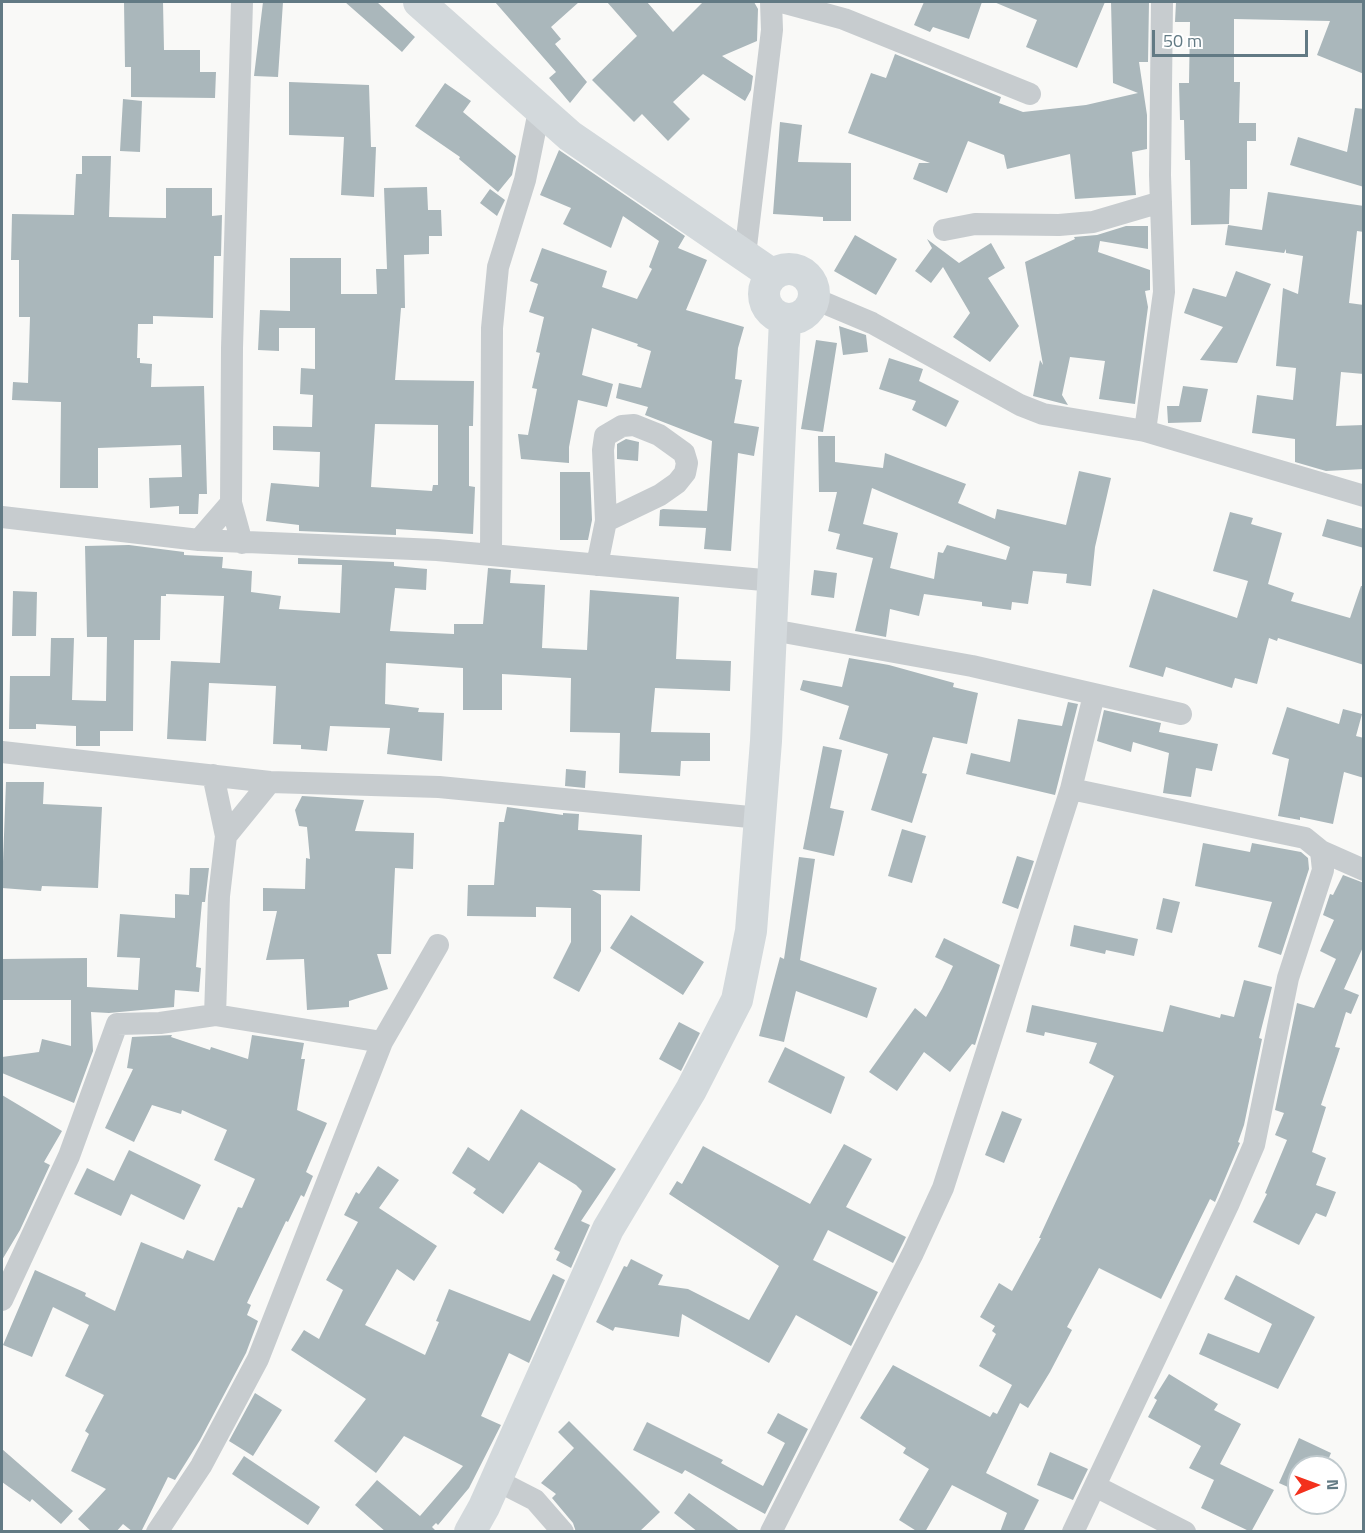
<!DOCTYPE html>
<html>
<head>
<meta charset="utf-8">
<style>
	body { margin:0 }
	#map { position:relative; width:1365px; height:1533px; overflow:hidden; background:#f9f9f7; font-family:"Titillium Web",sans-serif }
	canvas { display:block }
	.frame { position:absolute; inset:0; border:3px solid #627a84; pointer-events:none }
	.north { position:absolute; left:1287px; top:1455px; width:60px; height:60px; box-sizing:border-box; background:#fff; border:2px solid #c0cace; border-radius:50%; rotate:89deg; font-size:16px; font-weight:700; line-height:24px; text-align:center; color:#627a84 }
	.north::after { content:''; display:block; margin:auto; width:21px; height:27px; background:#f3311d; clip-path:polygon(50% 0,100% 100%,50% 72%,0 100%) }
	.scale { position:absolute; left:1152px; top:30px; width:156px; height:27px; box-sizing:border-box; border:3px solid #627a84; border-top:0; padding-left:8px; font-size:18px; line-height:21px; white-space:nowrap; color:#627a84; -webkit-text-stroke:4px #fff; paint-order:stroke }
</style>
</head>
<body>
<div id="map">
<canvas width="1365" height="1533"></canvas>
<div class="frame"></div>
<div class="north">N</div>
<div class="scale">50 m</div>
</div>
<script>
const ctx = document.querySelector('canvas').getContext('2d');
ctx.lineJoin = 'round';
function fillPath(path, color) {
  ctx.fillStyle = color;
  ctx.fill(path, 'evenodd');
}
function poly(rows) {
  const path = new Path2D();
  for (const r of rows) {
    if (r.length === 3) {
      path.moveTo(r[0] + r[2], r[1]);
      path.arc(r[0], r[1], r[2], 0, 2 * Math.PI);
      continue;
    }
    path.moveTo(r[0], r[1]);
    for (let i = 2; i < r.length; i += 2) path.lineTo(r[i], r[i + 1]);
  }
  return path;
}
function strokePath(path, color, width, dash) {
  ctx.strokeStyle = color;
  ctx.lineWidth = width;
  ctx.lineCap = dash ? 'butt' : 'round';
  ctx.setLineDash(dash || []);
  ctx.stroke(path);
}
fillPath(poly([
	[124,2,163,2,164,50,200,50,200,72,216,72,215,98,131,97,131,67,125,67],
	[263,2,283,2,278,77,254,76],
	[345,2,377,2,415,37,402,52],
	[495,2,579,2,551,27,561,39,555,44,587,82,570,103,549,78,556,72],
	[607,2,647,2,673,32,703,2,754,2,758,9,757,41,722,56,753,76,751,90,745,101,703,74,673,102,690,119,668,141,642,114,634,122,592,80,637,36],
	[924,2,982,2,969,39,933,27,930,32,914,25],
	[994,2,1105,2,1077,68,1026,47,1037,20],
	[1111,2,1149,2,1148,62,1139,62,1147,115,1147,149,1132,152,1136,195,1075,199,1070,154,1007,169,1004,155,968,141,947,193,913,179,919,163,930,163,848,133,871,73,886,78,895,54,1001,97,999,103,1023,112,1086,105,1138,93,1113,83],
	[1176,2,1364,2,1364,74,1317,55,1330,21,1234,19,1234,82,1240,82,1239,123,1256,123,1256,141,1247,141,1247,189,1230,189,1229,224,1191,225,1190,160,1185,160,1184,120,1180,120,1179,83,1189,83,1190,22,1175,22],
	[289,82,369,85,371,147,376,147,374,197,341,195,344,137,289,135],
	[445,83,471,101,463,112,516,156,512,175,498,192,459,159,460,157,415,126],
	[123,99,142,101,140,152,120,151],
	[1355,108,1364,109,1364,187,1290,165,1298,137,1347,152],
	[780,122,802,125,798,162,851,163,851,221,823,221,823,217,773,214],
	[559,150,685,236,678,248,707,260,686,310,744,327,738,348,735,379,742,380,734,423,759,427,754,456,738,453,731,551,704,549,706,528,659,526,660,510,663,509,707,511,712,441,645,415,648,407,616,398,619,383,641,388,651,351,637,346,638,344,592,328,582,375,613,384,607,407,578,400,569,447,569,463,521,459,518,434,528,435,537,389,532,388,540,353,536,352,544,317,529,312,538,284,530,281,542,248,607,271,602,287,637,299,652,269,649,267,659,241,623,216,611,248,563,224,571,208,540,195],
	[82,156,111,156,109,217,166,218,166,188,212,188,212,216,222,215,221,256,214,256,213,318,153,316,153,324,138,324,137,358,140,358,140,363,152,364,151,387,204,386,207,494,199,494,198,514,179,514,179,506,150,508,149,478,182,477,181,445,98,448,98,488,60,488,61,402,12,400,13,382,28,383,30,317,19,317,19,260,11,260,12,214,74,215,76,174,82,174],
	[427,187,428,210,441,210,442,236,429,236,429,254,404,255,405,308,401,308,395,380,474,381,473,426,469,426,469,486,475,487,473,534,396,529,396,535,299,531,299,525,266,521,271,483,319,487,320,452,273,450,273,426,312,427,313,395,300,394,301,368,315,369,315,328,279,328,279,351,258,350,260,310,290,311,290,258,341,258,341,294,377,294,376,269,387,269,384,188],
	[375,424,438,425,438,485,433,485,432,491,371,487],
	[490,189,505,200,497,216,480,203],
	[1268,192,1364,206,1364,232,1357,231,1349,303,1364,305,1364,374,1341,372,1336,426,1364,425,1364,469,1326,471,1295,462,1295,439,1252,433,1257,395,1293,400,1296,368,1276,366,1283,288,1298,294,1303,256,1286,253,1286,249,1284,253,1225,245,1228,225,1262,230],
	[1126,226,1148,226,1148,249,1100,241,1098,252,1150,270,1150,290,1145,291,1148,307,1135,404,1099,399,1105,361,1070,357,1062,395,1068,405,1033,396,1040,360,1043,365,1025,262,1075,239,1074,237,1097,235],
	[855,235,897,259,876,295,834,271],
	[927,239,959,263,991,243,1005,268,988,278,1019,326,990,362,953,337,970,313,943,267,931,283,915,271,932,248],
	[1236,271,1271,284,1237,363,1200,360,1223,327,1184,313,1193,288,1226,297],
	[839,326,866,335,868,352,843,355],
	[816,340,837,343,823,432,801,429],
	[889,358,923,369,919,381,959,401,946,427,912,410,916,401,879,389],
	[1183,386,1208,389,1201,422,1168,423,1167,406,1179,406],
	[818,436,835,436,835,462,883,468,885,453,966,484,958,503,995,519,997,509,1066,525,1079,471,1111,478,1095,547,1091,586,1066,583,1067,574,1033,571,1028,604,1012,602,1011,610,982,606,982,602,924,594,919,616,890,609,886,637,855,631,873,558,836,549,840,534,828,531,837,492,819,492],
	[872,488,1010,547,1006,560,947,545,943,553,938,552,934,579,890,568,898,533,863,524],
	[626,439,639,442,638,461,617,459,617,444],
	[560,472,590,472,592,520,588,540,560,540],
	[1230,512,1253,518,1251,524,1282,533,1268,584,1294,593,1291,601,1350,618,1361,586,1364,586,1364,665,1278,638,1277,641,1269,638,1257,684,1235,678,1232,688,1166,667,1163,677,1129,667,1153,589,1237,618,1248,581,1213,571],
	[1327,519,1364,529,1364,548,1322,536],
	[129,545,184,552,184,555,223,557,222,568,252,571,251,592,281,596,279,609,340,613,342,565,298,564,298,558,394,562,394,566,427,569,426,590,395,588,390,631,454,634,454,624,483,624,488,568,511,570,510,583,545,585,542,648,587,650,590,590,679,597,676,659,731,661,730,691,655,688,651,732,710,733,710,761,681,761,680,776,619,773,620,733,570,732,571,678,502,674,502,710,463,710,463,668,386,663,385,704,419,708,418,712,444,713,442,761,387,754,390,728,330,726,327,751,301,749,301,745,273,744,276,686,209,683,206,741,167,739,171,661,220,663,224,596,166,594,166,596,161,596,160,640,134,640,133,731,100,731,100,746,76,746,76,726,36,724,36,729,9,729,10,676,50,676,51,638,74,638,72,700,106,701,107,637,87,637,85,546],
	[814,570,837,573,834,598,811,595],
	[13,591,37,592,36,636,12,636],
	[849,658,889,665,954,683,953,687,978,693,967,744,933,737,922,773,927,774,912,823,871,810,888,754,839,739,849,706,800,690,803,680,842,687],
	[1068,702,1078,704,1055,795,966,774,971,753,1010,762,1018,719,1062,726],
	[1287,707,1339,724,1343,709,1362,714,1356,736,1364,738,1364,778,1344,772,1333,824,1300,817,1300,820,1278,816,1289,759,1272,754],
	[1104,710,1161,723,1159,732,1218,744,1212,771,1196,768,1191,797,1163,793,1169,753,1133,742,1131,752,1097,741],
	[823,746,842,750,830,808,844,811,834,856,803,849],
	[566,769,586,771,585,788,565,786],
	[6,782,44,782,43,804,102,807,98,888,42,886,41,891,2,888],
	[302,796,364,800,355,831,414,833,413,869,395,868,391,954,377,954,388,989,349,1001,349,1007,307,1010,304,959,266,960,277,911,263,911,263,888,305,889,306,858,310,859,307,827,299,826,295,810],
	[507,807,563,815,563,813,579,814,578,830,642,835,640,891,592,890,601,895,601,951,579,992,553,978,571,942,571,908,536,907,536,917,467,916,468,885,494,885,499,822,504,822],
	[902,829,926,836,912,883,888,876],
	[1203,843,1250,852,1252,843,1301,852,1308,858,1309,869,1281,955,1258,947,1272,902,1195,886],
	[1017,856,1034,861,1018,909,1002,903],
	[799,857,815,859,800,960,877,988,867,1018,796,991,784,1042,759,1036,780,957,784,959],
	[190,868,209,868,205,902,202,902,196,967,201,968,199,992,175,990,174,1007,109,1013,91,1012,93,1051,74,1103,2,1073,2,1057,39,1052,42,1039,71,1046,71,1000,2,1000,2,959,87,958,87,987,138,990,140,958,117,957,120,914,175,918,175,894,189,895],
	[1343,875,1364,883,1364,945,1344,989,1359,995,1351,1014,1346,1012,1335,1047,1340,1048,1321,1105,1326,1107,1312,1152,1326,1158,1316,1185,1336,1192,1326,1217,1316,1213,1299,1245,1253,1222,1267,1194,1265,1193,1287,1140,1275,1135,1284,1113,1275,1110,1297,1003,1314,1008,1336,959,1320,951,1334,920,1323,915,1330,894,1333,895],
	[1163,898,1180,902,1172,933,1156,929],
	[631,915,704,962,683,995,610,948],
	[1074,925,1138,939,1134,956,1106,950,1105,954,1070,946],
	[944,938,1000,965,975,1045,972,1044,950,1072,924,1052,897,1091,869,1072,915,1008,926,1017,942,989,953,966,935,957],
	[1244,980,1272,987,1259,1038,1262,1039,1244,1125,1238,1142,1240,1143,1215,1202,1210,1199,1161,1299,1099,1268,1067,1327,1072,1330,1050,1372,1028,1408,1020,1403,986,1473,1039,1500,1023,1532,1000,1532,1007,1513,952,1485,925,1532,918,1532,899,1520,929,1469,903,1453,906,1448,860,1418,893,1365,990,1417,993,1412,997,1414,1012,1385,979,1366,996,1334,992,1331,995,1326,980,1317,999,1283,1012,1291,1041,1238,1039,1238,1114,1076,1089,1063,1097,1043,1045,1032,1044,1036,1026,1032,1032,1005,1163,1032,1170,1005,1220,1018,1221,1014,1234,1017],
	[679,1022,700,1033,681,1071,659,1059],
	[172,1035,171,1037,210,1050,211,1047,248,1059,252,1035,304,1043,301,1059,305,1059,297,1110,327,1123,306,1172,313,1176,304,1197,301,1195,288,1222,286,1221,247,1303,251,1305,247,1315,258,1321,246,1353,200,1440,175,1480,168,1477,141,1532,133,1532,123,1524,116,1532,92,1532,78,1519,106,1489,71,1471,89,1434,85,1431,104,1395,65,1376,89,1325,53,1307,32,1357,3,1345,35,1270,86,1293,85,1296,115,1311,141,1242,183,1259,187,1250,214,1261,238,1207,242,1208,255,1179,214,1160,227,1130,182,1110,181,1114,152,1105,134,1142,105,1128,133,1069,127,1068,132,1037],
	[785,1047,845,1077,831,1114,768,1082],
	[2,1095,62,1131,44,1162,50,1165,20,1230,2,1260],
	[521,1109,616,1169,581,1221,590,1225,571,1268,556,1260,560,1252,554,1249,582,1191,576,1185,539,1162,503,1214,473,1193,476,1189,452,1173,468,1147,489,1161],
	[1002,1111,1022,1119,1004,1163,985,1155],
	[844,1144,872,1159,846,1207,906,1237,893,1263,828,1230,813,1260,878,1292,851,1346,796,1315,769,1363,682,1314,679,1337,615,1327,613,1331,596,1322,624,1266,627,1267,631,1259,663,1275,658,1285,688,1289,749,1320,779,1266,669,1194,677,1181,682,1184,703,1146,810,1204],
	[129,1150,201,1185,184,1220,131,1194,121,1216,74,1194,87,1168,114,1181],
	[378,1166,399,1180,379,1208,437,1246,414,1281,397,1269,365,1325,425,1355,439,1322,436,1321,449,1289,530,1321,553,1274,565,1280,529,1363,509,1353,481,1416,501,1425,469,1488,438,1525,436,1523,432,1527,437,1532,386,1532,355,1505,377,1480,420,1516,463,1466,404,1436,376,1473,334,1441,366,1399,291,1350,304,1330,319,1339,343,1290,326,1280,358,1222,344,1215,356,1192,359,1194],
	[1236,1275,1315,1317,1278,1389,1199,1354,1208,1333,1259,1353,1272,1324,1224,1299],
	[1169,1374,1218,1404,1214,1410,1241,1424,1220,1464,1274,1490,1251,1532,1201,1508,1214,1480,1189,1468,1201,1446,1148,1417,1157,1400,1154,1398],
	[255,1393,282,1410,253,1456,229,1441],
	[778,1413,808,1429,765,1514,685,1470,682,1474,633,1450,647,1422,723,1460,721,1463,763,1486,785,1443,767,1433],
	[569,1421,660,1512,639,1532,576,1532,573,1523,552,1498,556,1494,541,1483,574,1448,558,1432],
	[1299,1438,1331,1453,1325,1467,1299,1467,1299,1492,1279,1483],
	[2,1449,73,1511,61,1524,32,1499,30,1502,2,1482],
	[1050,1452,1088,1469,1073,1500,1037,1485],
	[244,1456,320,1507,308,1525,232,1474],
	[689,1493,741,1532,698,1532,674,1513]
]), '#aab7bb');
strokePath(poly([
	[242,2,232,348,231,503,242,543],
	[781,2,844,19,1030,94],
	[944,230,975,224,1059,225,1093,222,1161,202],
	[745,255,772,30,771,2],
	[815,299,872,323,1020,405,1043,414,1145,431,1364,496],
	[1145,431,1164,292,1160,175,1162,2],
	[2,517,199,540,437,550,774,581],
	[199,540,231,503],
	[491,555,492,328,498,267,525,180,539,111],
	[597,565,606,521,603,450,605,436,622,426,634,425,659,435,684,453,687,463,685,473,677,483,660,495,606,521],
	[772,630,972,666,1181,714],
	[2,752,270,782,439,787,760,818],
	[213,775,226,836,219,896,215,1015],
	[1071,789,1305,838,1321,851,1323,870,1288,978,1254,1145,1229,1203,1073,1532],
	[226,836,270,782],
	[1321,851,1364,870],
	[2,1300,69,1156,117,1024,160,1023,215,1015,382,1042],
	[496,1480,535,1500,563,1532],
	[1095,1486,1185,1532],
	[157,1532,201,1466,258,1359,382,1042,438,945],
	[771,1532,913,1253,943,1188,1071,789,1094,695]
]), '#c7cccf', 22);
strokePath(poly([
	[419,2,570,136,773,275],
	[789,294,25],
	[470,1532,484,1507,608,1229,691,1090,737,1000,751,931,766,741,785,319]
]), '#d3d9dc', 32);
</script>
</body>
</html>
